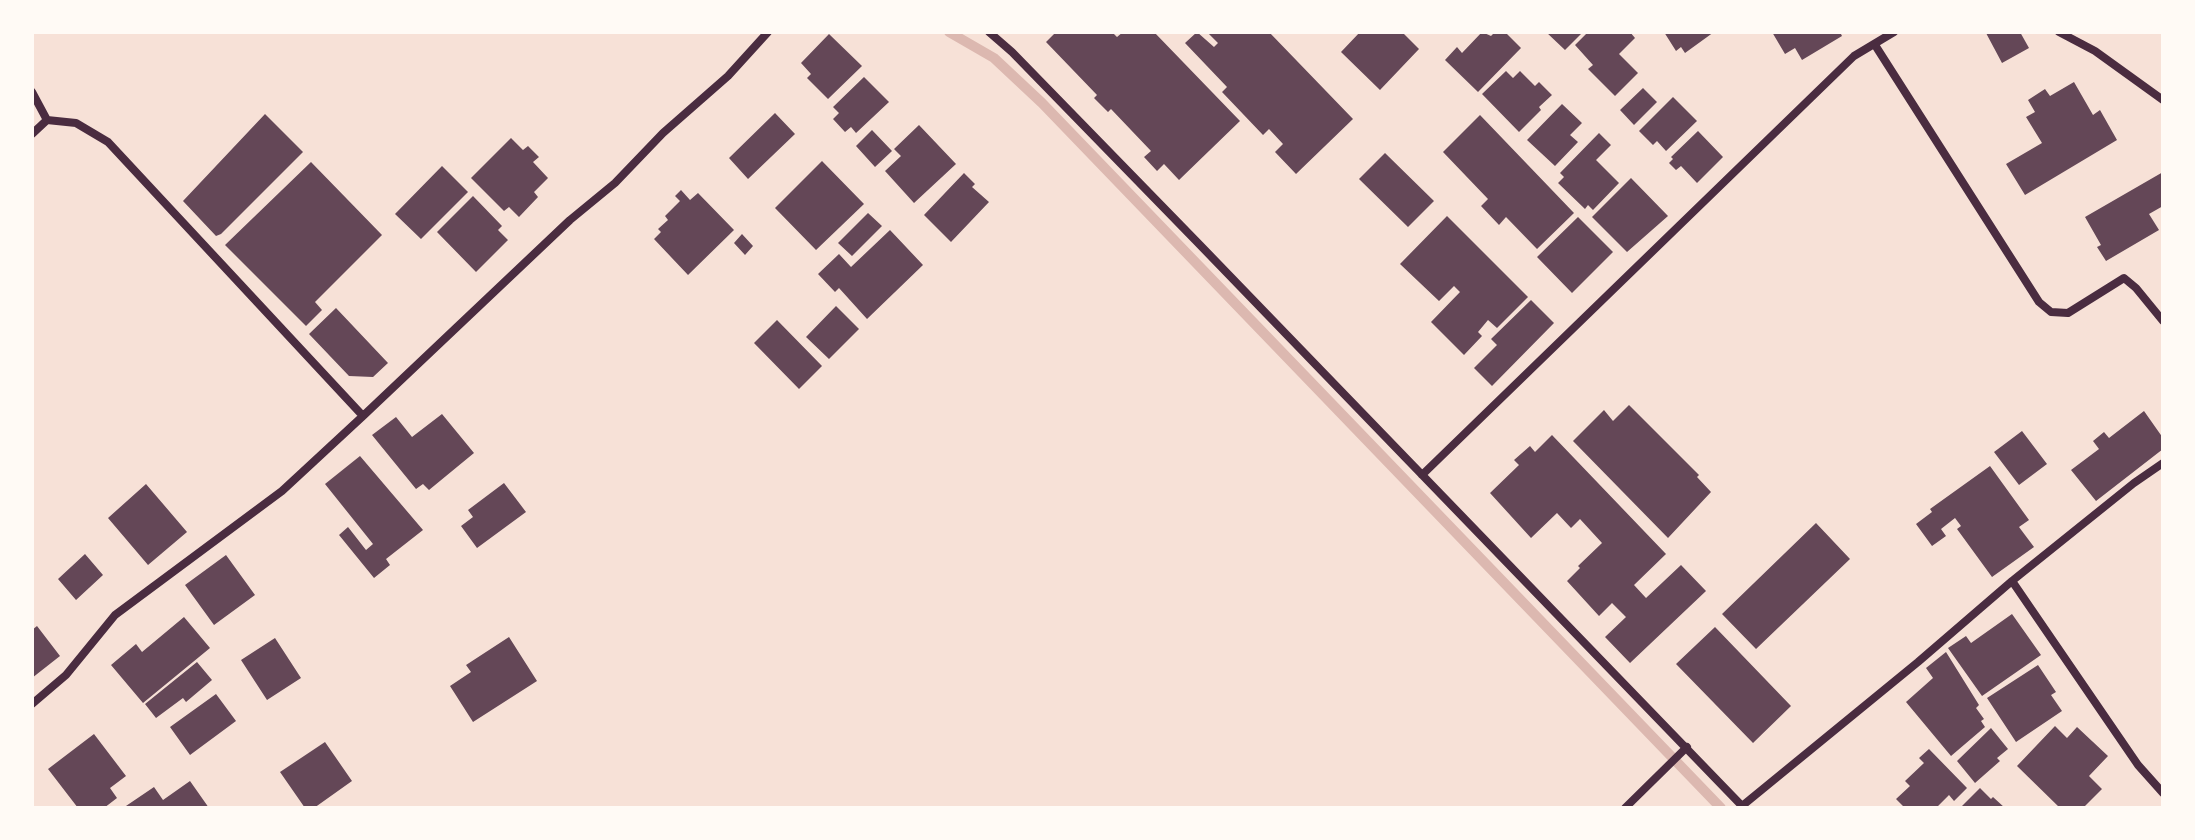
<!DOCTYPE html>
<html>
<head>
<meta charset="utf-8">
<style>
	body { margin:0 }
	#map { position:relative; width:2195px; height:840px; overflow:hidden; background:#f7e1d7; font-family:Manrope,sans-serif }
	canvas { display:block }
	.frame { position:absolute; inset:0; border:34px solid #fffaf5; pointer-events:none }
</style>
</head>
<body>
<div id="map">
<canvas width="2195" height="840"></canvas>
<div class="frame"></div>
</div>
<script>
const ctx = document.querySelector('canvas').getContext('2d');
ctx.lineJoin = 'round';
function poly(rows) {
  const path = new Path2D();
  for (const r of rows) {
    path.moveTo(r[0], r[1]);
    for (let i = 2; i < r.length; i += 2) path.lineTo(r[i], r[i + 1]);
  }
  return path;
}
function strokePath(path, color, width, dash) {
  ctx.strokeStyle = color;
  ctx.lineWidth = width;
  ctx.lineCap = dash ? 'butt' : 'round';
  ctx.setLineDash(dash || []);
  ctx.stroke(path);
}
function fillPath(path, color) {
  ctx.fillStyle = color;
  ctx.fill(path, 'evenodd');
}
strokePath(poly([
	[949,32,994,58,1042,103,1721,808]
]), '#dcb8b0', 10);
fillPath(poly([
	[1056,32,1112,32,1117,37,1123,32,1154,32,1240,121,1179,180,1164,164,1157,171,1144,157,1151,151,1111,109,1108,112,1094,98,1097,95,1046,42],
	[1197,32,1214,47,1218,43,1207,32,1269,32,1353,119,1296,174,1275,152,1283,144,1269,129,1263,135,1222,92,1227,87,1185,43],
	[1360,32,1402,32,1419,49,1380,90,1341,52],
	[1482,32,1491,36,1495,32,1505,32,1521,48,1478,92,1445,60,1457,47,1462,53],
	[1546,32,1583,32,1565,50],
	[1588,32,1630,32,1635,38,1619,54,1638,73,1615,96,1588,69,1593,65,1575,45],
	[1664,32,1714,32,1685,53,1681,47,1676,51],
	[1772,32,1840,32,1842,36,1802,60,1795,48,1785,54],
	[1988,32,2020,32,2029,48,2002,63,1986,33],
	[829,34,862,66,828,99,807,78,811,74,801,63],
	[1506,71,1513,78,1520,71,1535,86,1539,82,1552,95,1539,107,1541,110,1519,132,1482,94],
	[864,77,889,102,856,133,851,127,845,132,833,119,839,113,833,107],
	[2074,82,2093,115,2100,110,2117,140,2025,195,2006,164,2042,143,2026,117,2035,112,2028,100,2045,89,2050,96],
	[1643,88,1657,102,1634,125,1620,110],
	[1673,97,1697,121,1666,151,1657,141,1653,145,1639,131],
	[1562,104,1582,123,1570,135,1578,142,1555,166,1527,140],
	[775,113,795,134,748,179,729,158],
	[265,114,303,152,221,234,216,236,183,201],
	[1480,115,1574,213,1537,249,1506,217,1499,225,1481,206,1488,199,1443,152],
	[919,125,956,164,914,203,885,171,901,156,894,149],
	[872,130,892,151,875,167,856,146],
	[1698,131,1723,157,1697,183,1681,166,1676,170,1669,163,1673,159,1671,157],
	[1599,133,1611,145,1596,160,1619,183,1593,210,1588,205,1585,209,1558,183,1564,177,1560,173],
	[511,138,523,150,528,146,539,157,533,162,548,178,534,192,538,197,519,217,509,207,504,211,471,178],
	[1385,153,1434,201,1408,227,1359,179],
	[822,161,864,204,816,250,775,208],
	[311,162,382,235,315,302,322,310,306,326,225,245],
	[442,166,468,192,421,239,395,214],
	[2163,172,2163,206,2149,214,2159,230,2106,261,2097,247,2101,245,2085,217],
	[964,173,975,184,972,187,989,202,951,242,924,215],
	[1631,178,1668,216,1627,252,1592,217],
	[681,190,690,200,698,193,734,230,688,275,654,239,661,232,658,229,668,220,665,216,680,201,675,196],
	[473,196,502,226,498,230,508,240,476,272,437,232],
	[868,213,882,226,852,256,838,243],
	[1447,216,1528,297,1497,328,1488,320,1478,332,1482,336,1464,355,1431,322,1460,292,1454,286,1439,301,1400,264],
	[1578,217,1613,252,1572,293,1537,257],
	[890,230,923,265,867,319,839,288,835,292,818,274,839,254,851,267],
	[742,234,753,246,745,255,734,243],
	[1531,300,1554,323,1492,386,1474,368,1497,345,1491,339],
	[836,306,859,329,829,359,806,337],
	[336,308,388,363,373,377,349,376,309,334],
	[777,320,822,366,799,389,754,343],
	[1629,405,1699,475,1697,477,1711,492,1668,538,1573,441,1604,410,1613,421],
	[2144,411,2163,438,2163,449,2096,501,2071,470,2099,449,2093,441,2104,432,2109,438],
	[442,414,474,453,429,490,423,484,416,489,372,435,396,417,412,437],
	[2022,431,2047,464,2019,485,1994,452],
	[1552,435,1666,554,1634,585,1646,598,1681,565,1706,591,1630,663,1605,637,1626,617,1612,603,1599,616,1567,581,1580,568,1578,566,1602,543,1580,519,1571,528,1557,513,1531,538,1490,493,1519,465,1514,460,1530,446,1535,452],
	[360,456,423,530,386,559,390,565,374,578,339,535,348,527,366,550,373,544,325,484],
	[1990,466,2029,520,2019,527,2034,547,1992,577,1957,529,1961,526,1955,518,1941,529,1946,536,1932,546,1916,524,1932,512,1930,509],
	[504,483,526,512,477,548,461,526,473,517,468,510],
	[146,484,187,532,148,565,108,518],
	[1816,523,1850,559,1756,649,1722,614],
	[85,554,103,575,76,600,58,579],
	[226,555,255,595,214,625,185,585],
	[2012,614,2041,655,1982,696,1948,648,1966,636,1971,643],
	[184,617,210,648,143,703,111,665,136,644,142,652],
	[37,626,60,656,32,678,32,630],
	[1715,627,1791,706,1753,743,1676,664],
	[509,637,537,681,473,722,450,686,471,672,466,665],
	[275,638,301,678,267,700,241,660],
	[1946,652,1979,705,1976,708,1984,719,1981,721,1985,727,1951,756,1906,702,1933,678,1926,668],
	[197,662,212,680,186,702,183,698,156,718,145,704],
	[2038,665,2056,692,2051,695,2062,711,2016,742,1987,698],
	[216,694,236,721,190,755,170,727],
	[2055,726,2067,738,2077,727,2108,756,2089,776,2102,789,2083,808,2060,808,2017,766],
	[1991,728,2008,749,1997,758,2000,761,1975,783,1957,761],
	[94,734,126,776,110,788,117,798,104,808,78,808,48,769],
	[325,742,352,781,314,808,305,808,280,772],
	[1929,749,1967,788,1954,801,1949,795,1936,808,1905,808,1896,799,1910,786,1905,781,1924,763,1919,758],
	[190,781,209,808,123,808,154,787,163,800],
	[1980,788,1991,799,1993,797,2005,808,1960,808]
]), '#644757');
strokePath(poly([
	[989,32,1012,52,1200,245,1744,808],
	[2059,32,2095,51,2163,100],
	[1875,45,2039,302,2051,312,2068,313,2124,278,2136,288,2163,321],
	[32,92,47,120],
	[32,134,47,120,76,123,108,142,363,416],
	[1422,475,1854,56,1894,32],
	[2012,581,2138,765,2163,793],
	[32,704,66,675,115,615,282,491,363,416,570,220,615,183,663,133,728,76,768,32],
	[1742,806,1918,662,2012,581,2134,483,2163,463],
	[1625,808,1687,747]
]), '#4a2c40', 8);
</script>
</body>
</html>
